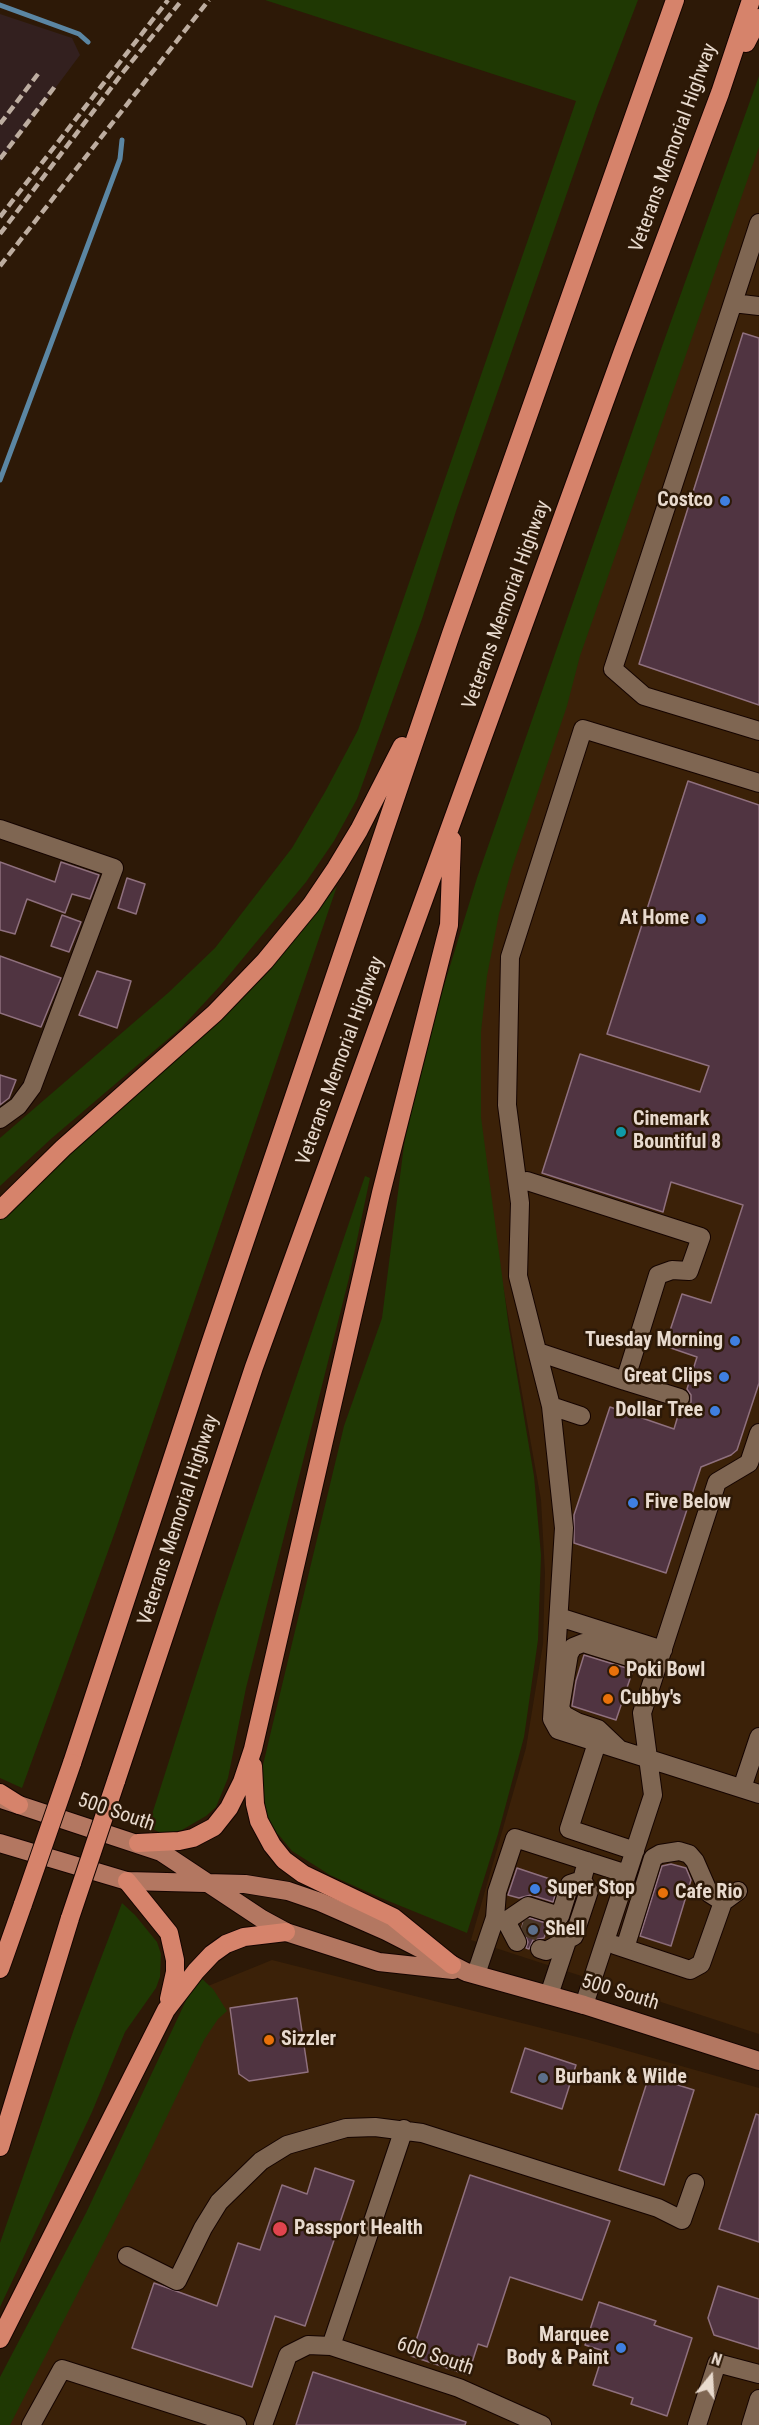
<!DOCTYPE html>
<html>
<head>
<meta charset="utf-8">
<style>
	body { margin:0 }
	#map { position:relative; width:759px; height:2425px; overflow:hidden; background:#2d1907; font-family:"Roboto Condensed",sans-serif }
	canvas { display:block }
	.north { position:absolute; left:681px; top:2347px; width:60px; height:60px; -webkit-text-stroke:4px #2d1907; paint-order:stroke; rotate:18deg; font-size:16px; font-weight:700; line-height:24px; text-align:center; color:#e8dace }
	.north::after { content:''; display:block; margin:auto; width:21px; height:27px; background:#e8dace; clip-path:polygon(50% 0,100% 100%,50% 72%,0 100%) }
</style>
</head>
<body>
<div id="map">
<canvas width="759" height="2425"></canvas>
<div class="north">N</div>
</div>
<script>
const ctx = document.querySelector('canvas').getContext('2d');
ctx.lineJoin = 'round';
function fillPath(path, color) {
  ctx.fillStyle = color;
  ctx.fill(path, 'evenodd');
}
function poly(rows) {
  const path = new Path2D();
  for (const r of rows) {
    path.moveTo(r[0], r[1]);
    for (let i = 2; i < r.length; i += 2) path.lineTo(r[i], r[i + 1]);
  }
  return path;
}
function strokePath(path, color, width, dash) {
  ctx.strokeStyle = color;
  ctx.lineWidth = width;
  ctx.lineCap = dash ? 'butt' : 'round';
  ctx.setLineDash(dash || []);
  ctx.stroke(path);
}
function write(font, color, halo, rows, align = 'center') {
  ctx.font = font + ' "Roboto Condensed",sans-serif';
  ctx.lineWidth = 5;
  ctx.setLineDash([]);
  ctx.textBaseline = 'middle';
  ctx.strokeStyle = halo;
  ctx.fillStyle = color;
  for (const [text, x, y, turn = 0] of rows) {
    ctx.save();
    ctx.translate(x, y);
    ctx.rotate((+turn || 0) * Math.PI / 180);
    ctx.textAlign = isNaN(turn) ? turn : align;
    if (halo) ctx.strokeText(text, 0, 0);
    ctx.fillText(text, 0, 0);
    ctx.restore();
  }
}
fillPath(poly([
	[759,98,759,2034,471,1940,526,1748,543,1644,545,1573,541,1500,476,1134,486,921],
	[272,1960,589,2040,759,2088,759,2425,6,2425,208,1986]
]), '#3b2108');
fillPath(poly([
	[0,14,72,38,80,55,0,162]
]), '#33201f');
fillPath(poly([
	[265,0,638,0,597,107,457,508,422,619,357,799,334,841,306,882,220,986,181,1028,52,1138,0,1186,0,1138,168,993,215,948,292,848,325,792,358,730,576,101],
	[759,76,759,147,580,656,567,706,512,868,499,914,487,976,481,1032,481,1117,509,1328,534,1476,541,1555,538,1640,524,1737,498,1834,467,1933,381,1898,330,1875,292,1851,278,1834,274,1836,263,1811,262,1769,344,1426,382,1318,404,1145,416,1077,477,878,660,352],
	[337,886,115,1532,22,1788,0,1778,0,1218,9,1207,239,1001,282,955],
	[365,1176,370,1178,349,1278,246,1688,228,1778,216,1807,206,1816,182,1830,170,1833,159,1832,148,1827,218,1607],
	[122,1903,135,1915,157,1942,161,1954,160,1977,156,1988,125,2032,92,2112,0,2307,0,2243,74,2029],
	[198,1975,213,1989,227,2011,218,2019,204,2040,140,2172,10,2425,0,2425,0,2377,86,2213]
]), '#1f3803');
strokePath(poly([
	[0,5,79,34,88,42],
	[0,480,120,159,122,140]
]), '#5b86a3', 5);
const building = poly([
	[743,333,759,338,759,705,639,664,743,333],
	[688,781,759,805,759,1383,737,1450,731,1455,701,1467,666,1573,574,1543,574,1515,610,1407,674,1429,680,1409,687,1407,691,1402,691,1395,687,1389,697,1357,665,1346,682,1294,711,1303,743,1205,671,1182,663,1212,542,1173,580,1054,700,1092,709,1066,607,1034,688,781],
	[0,862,55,882,61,862,99,875,90,899,72,894,65,913,27,899,15,934,0,930,0,862],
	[127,878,145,884,136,914,118,908,127,878],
	[62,915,81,922,69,952,51,946,62,915],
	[0,956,61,978,41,1027,0,1013,0,956],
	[97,971,131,981,117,1028,79,1015,97,971],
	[0,1075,16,1080,9,1098,0,1105,0,1075],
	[584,1655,633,1670,616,1720,572,1706,576,1681,584,1655],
	[671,1864,686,1868,691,1880,671,1946,640,1936,662,1866,671,1864],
	[517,1868,559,1882,553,1902,531,1895,519,1898,508,1895,517,1868],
	[530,1918,549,1924,544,1938,533,1940,529,1949,526,1948,528,1942,522,1927,523,1923,530,1918],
	[297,1998,308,2072,249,2081,239,2074,230,2008,297,1998],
	[525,2048,576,2065,562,2109,511,2092,525,2048],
	[649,2076,694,2090,664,2185,619,2170,649,2076],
	[756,2114,759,2115,759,2242,719,2229,756,2114],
	[315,2168,354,2181,305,2326,275,2316,252,2387,132,2348,154,2283,217,2306,238,2243,260,2250,282,2185,307,2194,315,2168],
	[470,2175,610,2221,582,2300,510,2277,487,2347,478,2344,468,2375,411,2356,470,2175],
	[718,2286,759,2299,759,2349,714,2335,708,2318,718,2286],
	[599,2302,656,2321,654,2325,692,2338,667,2416,631,2404,633,2398,593,2385,604,2351,585,2345,599,2302],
	[313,2372,466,2422,465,2425,296,2425,313,2372]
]);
fillPath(building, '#503441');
strokePath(building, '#8f707e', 1.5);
strokePath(poly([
	[522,1926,545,1934]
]), '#493625', 18, [18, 9]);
const minor = poly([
	[759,223,613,669,644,696,759,731],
	[733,303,759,306],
	[759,783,583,729,510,957,507,1105,520,1203,518,1276,551,1406,564,1528,552,1719,558,1730,759,1794],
	[0,829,114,868,32,1087,18,1106,0,1119],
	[527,1181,701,1237,689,1271,672,1270,658,1275,625,1381,538,1352],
	[625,1381,680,1398],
	[551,1406,581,1416],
	[559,1617,663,1650],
	[597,1743,569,1829,635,1851],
	[618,1748,598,1729,577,1722,564,1715,560,1708,569,1654,573,1647,583,1643,638,1660,657,1649],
	[742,1788,759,1737],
	[506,1921,528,1906,560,1916,570,1884,582,1880],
	[506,1921,517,1942],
	[615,1945,690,1970,701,1964,723,1902,738,1891],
	[625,1948,653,1858,660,1854,679,1851,689,1854,695,1861,709,1893,723,1902],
	[540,1949,546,1951,574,1936,589,1891,582,1880,587,1861],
	[476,1974,495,1918,497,1892,515,1838,627,1874],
	[549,1995,567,1941],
	[584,2005,653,1795,642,1713,717,1482,749,1463,759,1433],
	[127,2256,177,2281,203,2228,219,2202,261,2161,287,2145,346,2128,375,2127,422,2133,658,2208,682,2220,695,2183],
	[331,2346,404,2129],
	[31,2425,62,2369,237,2425],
	[263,2425,288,2355,308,2345,331,2346,459,2388,542,2425],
	[697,2425,717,2363,759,2374],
	[751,2425,759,2399]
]);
const major = poly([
	[4,1800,161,1852,262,1919,286,1932,379,1962,453,1970],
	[0,1843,127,1881,245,1884,288,1891,320,1902,386,1931,466,1972,584,2005,759,2061]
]);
const highway = poly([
	[746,43,759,18],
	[0,1210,63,1148,215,1013,265,961,311,905,336,868,359,830,402,746],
	[72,1763,209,1347,451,634,675,0],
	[253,1766,255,1804,259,1821,272,1845,284,1860,303,1874,393,1917,452,1965],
	[116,1781,254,1367,623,351,720,93,751,0],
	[0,1793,19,1805],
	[138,1843,179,1841,193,1838,214,1827,229,1808,242,1782,253,1749,381,1193,449,925,452,840],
	[127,1881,169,1933,175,1960,175,1972,169,1999],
	[0,1969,23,1904],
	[0,2147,70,1918],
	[0,2339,166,2010,196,1971,212,1954,226,1944,244,1937,286,1932]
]);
strokePath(minor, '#150400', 20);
strokePath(major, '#150400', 20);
strokePath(highway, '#150400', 20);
strokePath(minor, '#7f6652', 18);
strokePath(major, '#b37761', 18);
strokePath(highway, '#d6836b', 18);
strokePath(poly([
	[0,124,38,74],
	[0,159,56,85],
	[0,217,168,0],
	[0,234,124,71,182,0],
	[0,266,209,0]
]), '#bdada0', 4.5, [9, 4.5]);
const highwayBridge = poly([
	[23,1904,72,1763],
	[70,1918,116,1781]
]);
strokePath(highwayBridge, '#150400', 20, []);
strokePath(highwayBridge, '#d6836b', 18);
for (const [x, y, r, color] of [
	[725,501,6,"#3f7fe0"],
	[701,919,6,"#3f7fe0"],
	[621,1132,6,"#0f9aa8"],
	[735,1341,6,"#3f7fe0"],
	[724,1377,6,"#3f7fe0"],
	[715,1411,6,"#3f7fe0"],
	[633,1503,6,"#3f7fe0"],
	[614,1671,6,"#e8710a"],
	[608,1699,6,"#e8710a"],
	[535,1889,6,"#3f7fe0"],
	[663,1893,6,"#e8710a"],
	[533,1930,6,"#5c6f8a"],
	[269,2040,6,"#e8710a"],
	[543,2078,6,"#5c6f8a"],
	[280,2229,8,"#e0444e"],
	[621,2348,6,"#3f7fe0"]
]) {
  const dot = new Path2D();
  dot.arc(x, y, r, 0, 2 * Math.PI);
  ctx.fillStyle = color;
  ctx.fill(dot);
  strokePath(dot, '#2d1907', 2);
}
write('20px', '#e8dace', '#2d1907', [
	["Veterans Memorial Highway",674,148,-70],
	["Veterans Memorial Highway",507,605,-70],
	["Veterans Memorial Highway",341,1061,-70],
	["Veterans Memorial Highway",179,1520,-72],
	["500 South",116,1813,19],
	["500 South",620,1993,17],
	["600 South",435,2357,19]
]);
write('bold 20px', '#e8dace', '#2d1907', [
	["Costco",713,501,"right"],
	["At Home",689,919,"right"],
	["Cinemark",633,1120],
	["Bountiful 8",633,1143],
	["Tuesday Morning",723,1341,"right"],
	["Great Clips",712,1377,"right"],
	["Dollar Tree",703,1411,"right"],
	["Five Below",645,1503],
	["Poki Bowl",626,1671],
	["Cubby's",620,1699],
	["Super Stop",547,1889],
	["Cafe Rio",675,1893],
	["Shell",545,1930],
	["Sizzler",281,2040],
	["Burbank & Wilde",555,2078],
	["Passport Health",294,2229],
	["Marquee",609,2336,"right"],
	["Body & Paint",609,2359,"right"]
], 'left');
</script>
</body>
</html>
